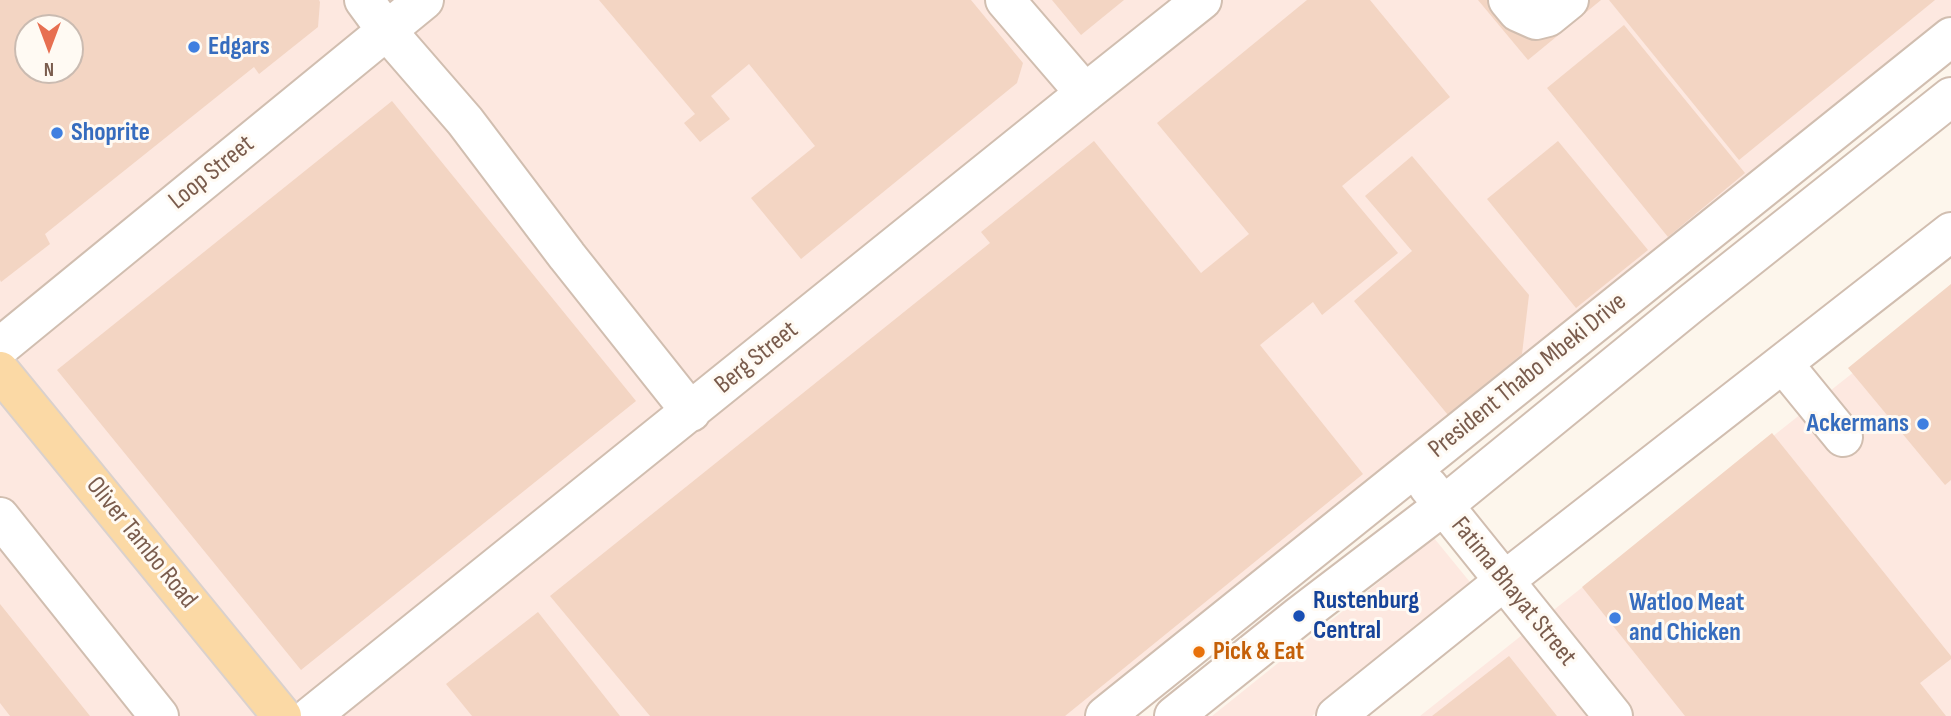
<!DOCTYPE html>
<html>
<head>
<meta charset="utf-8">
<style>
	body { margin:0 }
	#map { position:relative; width:1951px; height:716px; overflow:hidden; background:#fdf6ec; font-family:"Sofia Sans Condensed",sans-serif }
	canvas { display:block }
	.north { position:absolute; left:14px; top:14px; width:70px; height:70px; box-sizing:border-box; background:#fffaf3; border:2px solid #cabbb1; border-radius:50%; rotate:180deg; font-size:19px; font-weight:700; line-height:28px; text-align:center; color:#7a5c4d }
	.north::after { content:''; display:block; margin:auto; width:24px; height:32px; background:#e76f51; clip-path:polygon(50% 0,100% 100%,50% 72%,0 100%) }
</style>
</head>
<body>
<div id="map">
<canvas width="1951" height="716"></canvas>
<div class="north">N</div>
</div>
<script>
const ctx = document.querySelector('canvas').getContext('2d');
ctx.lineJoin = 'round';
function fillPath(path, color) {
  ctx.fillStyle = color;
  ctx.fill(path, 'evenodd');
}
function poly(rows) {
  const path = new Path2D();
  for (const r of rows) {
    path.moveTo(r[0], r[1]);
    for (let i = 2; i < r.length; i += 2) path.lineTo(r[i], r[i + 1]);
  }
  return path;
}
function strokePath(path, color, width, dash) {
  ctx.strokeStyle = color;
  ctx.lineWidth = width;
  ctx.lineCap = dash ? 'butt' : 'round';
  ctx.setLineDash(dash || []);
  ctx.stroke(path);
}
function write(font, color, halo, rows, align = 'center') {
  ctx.font = font + ' "Sofia Sans Condensed",sans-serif';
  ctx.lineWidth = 6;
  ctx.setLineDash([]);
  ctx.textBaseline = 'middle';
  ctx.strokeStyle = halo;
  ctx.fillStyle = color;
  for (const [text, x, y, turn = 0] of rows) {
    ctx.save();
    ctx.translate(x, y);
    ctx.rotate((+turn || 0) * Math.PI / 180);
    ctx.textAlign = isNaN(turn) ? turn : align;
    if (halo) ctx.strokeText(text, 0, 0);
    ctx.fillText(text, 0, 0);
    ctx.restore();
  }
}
fillPath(poly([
	[0,0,1951,0,1951,20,1087,716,0,716],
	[28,28,70,28,70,70,28,70],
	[1951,295,1951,716,1420,716],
	[1434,538,1474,587,1312,716,1212,716]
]), '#fde8e0');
fillPath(poly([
	[0,0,319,0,320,2,318,27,259,74,254,67,45,234,50,244,1,282,0,280],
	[28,28,70,28,70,70,28,70],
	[599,0,971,0,1023,63,1017,83,801,259,751,198,815,146,749,64,711,96,730,119,700,142,684,123,695,114],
	[1052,0,1124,0,1081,35],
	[1307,0,1370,0,1450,97,1342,186,1398,253,1322,315,1313,302,1260,345,1363,474,1065,716,650,716,550,596,990,243,981,232,1094,141,1201,273,1249,234,1157,123],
	[1478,0,1601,0,1528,60],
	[1609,0,1935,0,1739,160],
	[1624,25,1745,173,1668,237,1547,88],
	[392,101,636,401,301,670,57,370],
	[1558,141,1648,250,1576,308,1487,199],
	[1412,156,1529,295,1522,354,1448,415,1354,301,1412,251,1365,196],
	[1951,284,1951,480,1945,485,1848,368],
	[1772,433,1951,656,1951,659,1920,683,1946,716,1685,716,1582,587],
	[0,604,90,716,10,716,0,703],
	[538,612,620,716,472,716,446,684],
	[1509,656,1557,716,1432,716]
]), '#f3d5c3');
const minor = poly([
	[364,0,386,30,465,121,567,256,691,412],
	[1005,0,1085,93],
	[1508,0,1518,12,1536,20,1548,17,1569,0],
	[0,347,424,0],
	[1794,377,1843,437],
	[1428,486,1613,716],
	[0,517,159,716],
	[311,716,1085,93,1202,0],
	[1105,716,1951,37],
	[1174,716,1299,616,1443,506,1688,306,1951,97],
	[1336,716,1504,581,1951,232]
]);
const major = poly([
	[0,371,282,716]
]);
strokePath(minor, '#d1beb0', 42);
strokePath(major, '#dad1cd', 42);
strokePath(minor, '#fff', 38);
strokePath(major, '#fbd9a5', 38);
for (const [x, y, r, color] of [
	[194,47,7,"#3f7fe0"],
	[57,133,7,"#3f7fe0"],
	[1923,424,7,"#3f7fe0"],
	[1299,616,7,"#1a4fb4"],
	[1615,618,7,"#3f7fe0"],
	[1199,652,7,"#e8710a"]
]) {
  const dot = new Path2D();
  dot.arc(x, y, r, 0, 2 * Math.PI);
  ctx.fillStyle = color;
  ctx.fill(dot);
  strokePath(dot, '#fffaf3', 2.5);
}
write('bold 26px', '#366cbe', '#fffaf3', [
	["Edgars",208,47],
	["Shoprite",71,133],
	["Ackermans",1909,424,"right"],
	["Watloo Meat",1629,603],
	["and Chicken",1629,633]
], 'left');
write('26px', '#7a5c4d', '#fffaf3', [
	["Loop Street",212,173,-39],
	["Berg Street",757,358,-39],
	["President Thabo Mbeki Drive",1528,376,-39],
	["Oliver Tambo Road",141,543,51],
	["Fatima Bhayat Street",1513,592,51]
]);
write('bold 26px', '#164399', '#fffaf3', [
	["Rustenburg",1313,601],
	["Central",1313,631]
], 'left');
write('bold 26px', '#c56008', '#fffaf3', [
	["Pick & Eat",1213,652]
], 'left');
</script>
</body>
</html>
